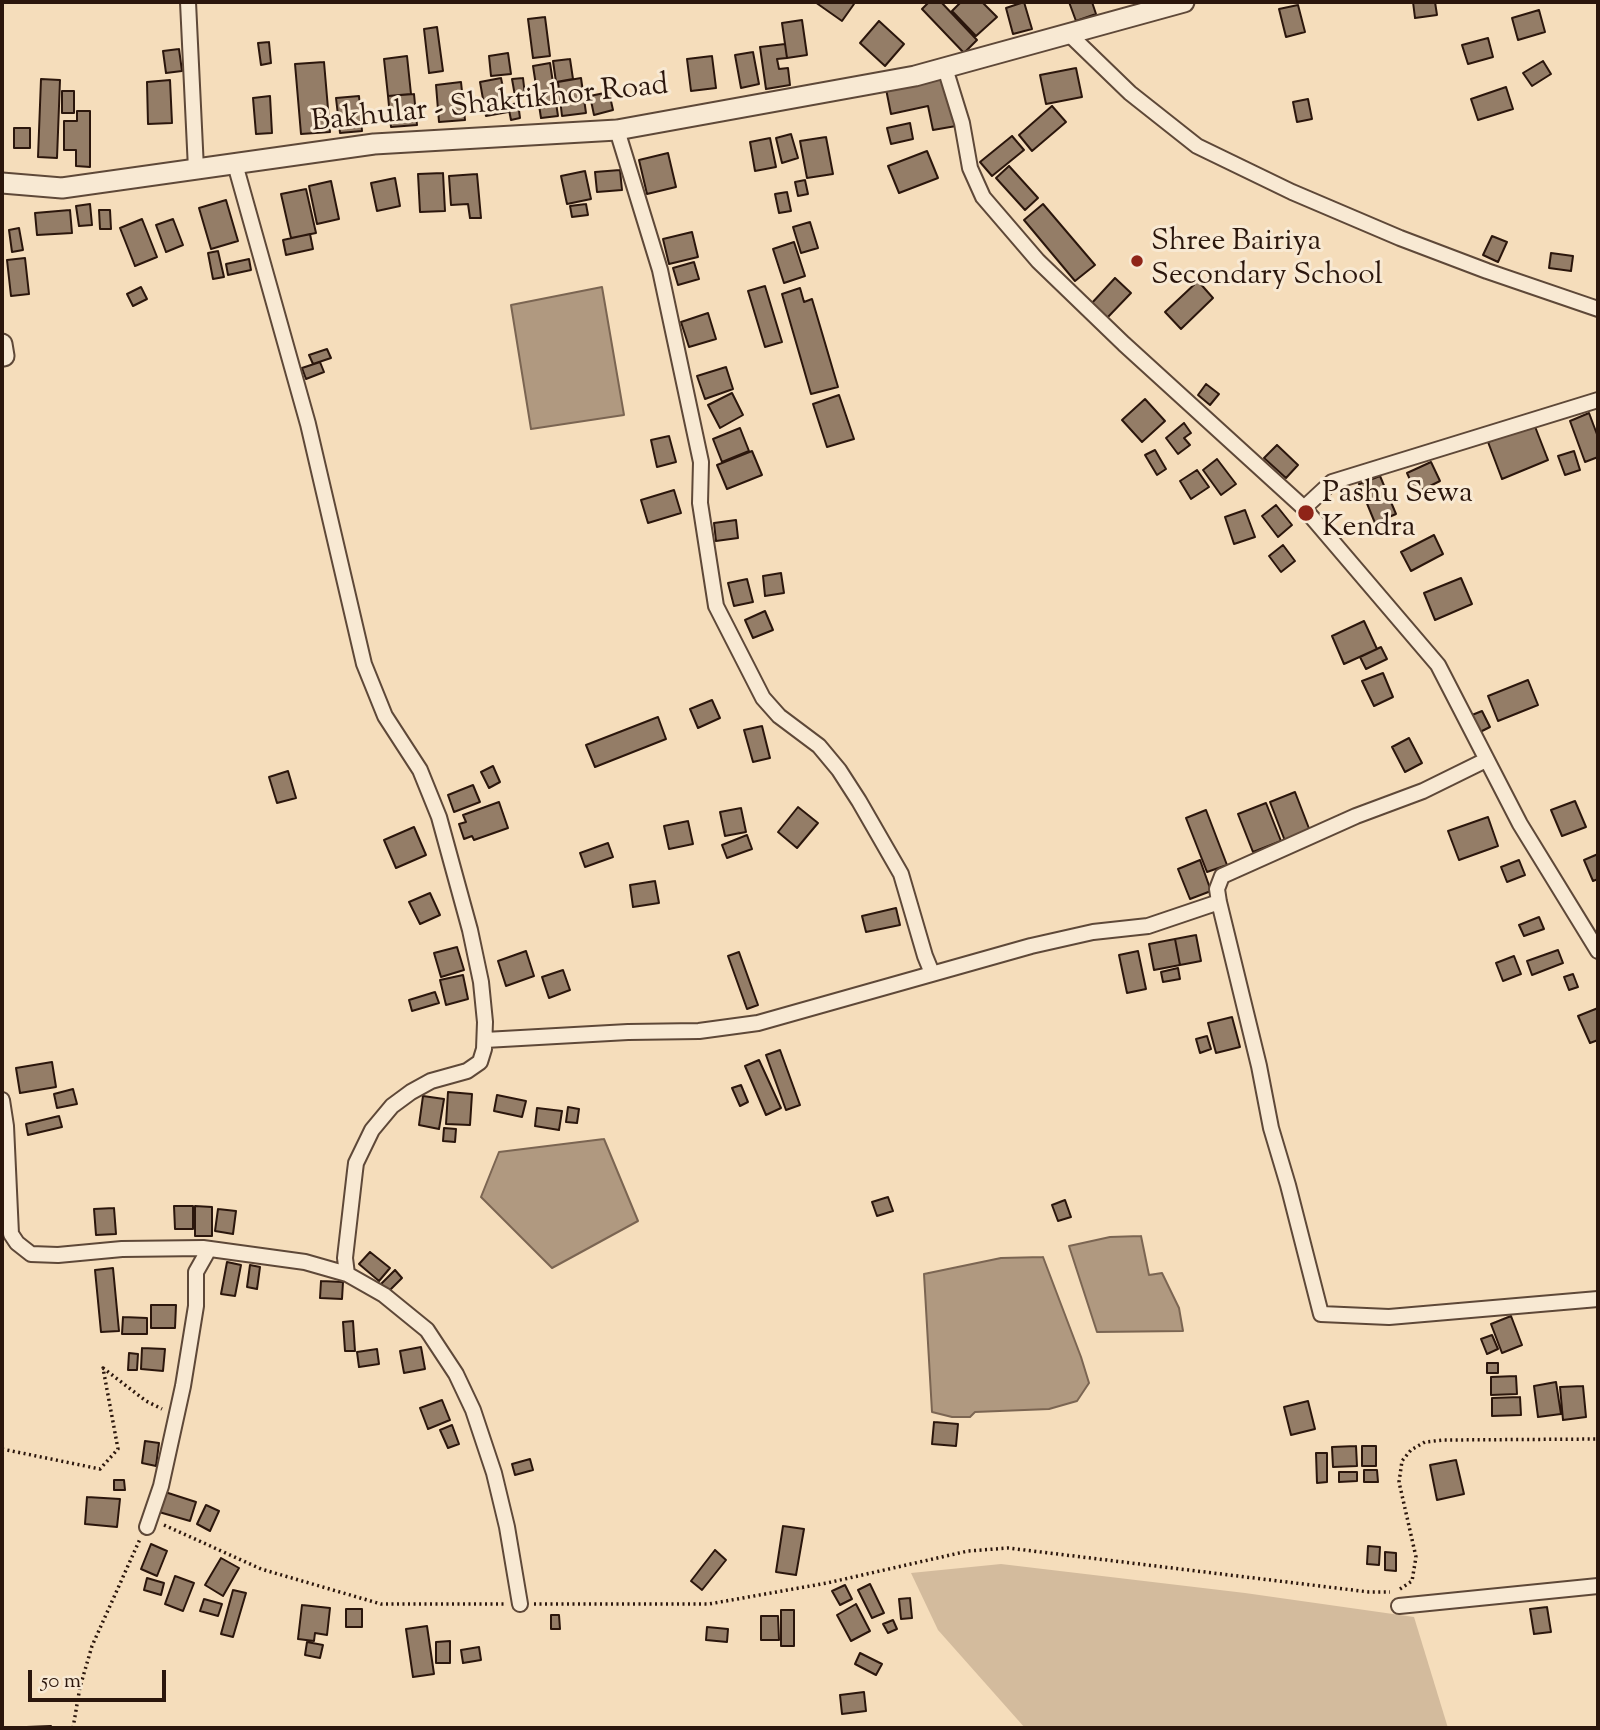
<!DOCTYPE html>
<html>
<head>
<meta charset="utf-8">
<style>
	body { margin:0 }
	#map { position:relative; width:1600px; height:1730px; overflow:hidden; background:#f5ddbb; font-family:"Sorts Mill Goudy",serif }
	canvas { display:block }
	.frame { position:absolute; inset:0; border:4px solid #2b160c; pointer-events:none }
	.scale { position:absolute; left:28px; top:1670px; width:138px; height:32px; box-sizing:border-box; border:4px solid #2b160c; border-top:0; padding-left:9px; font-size:21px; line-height:24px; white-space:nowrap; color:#2b160c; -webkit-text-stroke:5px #f8e9d3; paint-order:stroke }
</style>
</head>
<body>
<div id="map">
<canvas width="1600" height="1730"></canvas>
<div class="frame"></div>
<div class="scale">50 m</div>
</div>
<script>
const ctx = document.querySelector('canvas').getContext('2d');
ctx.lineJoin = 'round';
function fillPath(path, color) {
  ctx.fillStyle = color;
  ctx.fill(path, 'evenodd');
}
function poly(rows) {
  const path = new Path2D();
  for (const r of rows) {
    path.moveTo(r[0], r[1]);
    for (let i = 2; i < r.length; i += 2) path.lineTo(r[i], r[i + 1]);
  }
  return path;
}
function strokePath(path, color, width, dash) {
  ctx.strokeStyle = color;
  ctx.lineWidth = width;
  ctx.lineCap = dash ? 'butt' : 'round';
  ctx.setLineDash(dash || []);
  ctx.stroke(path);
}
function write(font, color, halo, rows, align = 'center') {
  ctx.font = font + ' "Sorts Mill Goudy",serif';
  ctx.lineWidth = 6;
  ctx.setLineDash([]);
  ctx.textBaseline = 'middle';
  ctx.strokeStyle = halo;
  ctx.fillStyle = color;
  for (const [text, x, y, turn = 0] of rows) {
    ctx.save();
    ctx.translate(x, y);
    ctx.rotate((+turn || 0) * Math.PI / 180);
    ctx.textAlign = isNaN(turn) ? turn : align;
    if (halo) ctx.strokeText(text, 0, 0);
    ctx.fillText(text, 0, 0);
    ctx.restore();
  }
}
fillPath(poly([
	[1001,1564,1245,1593,1414,1617,1448,1728,1025,1728,938,1630,911,1573]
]), '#d3bb9d');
const water = poly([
	[602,287,624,415,531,429,511,305,602,287],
	[604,1139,638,1221,552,1268,481,1197,499,1152,604,1139],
	[1141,1236,1149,1275,1162,1273,1179,1308,1183,1331,1097,1332,1069,1246,1110,1237,1141,1236],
	[1043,1257,1081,1357,1089,1383,1077,1401,1049,1409,975,1412,970,1417,952,1417,932,1412,924,1274,1001,1258,1043,1257]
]);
fillPath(water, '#b09980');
strokePath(water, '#7b6552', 2);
const building = poly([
	[815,2,851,2,854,4,842,21,815,2],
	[929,2,941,2,977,40,964,53,922,9,929,2],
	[961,2,982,2,997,17,976,36,952,11,961,2],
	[1024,2,1032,29,1013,34,1006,8,1024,2],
	[1069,2,1092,2,1096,14,1076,21,1069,2],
	[1413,2,1435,2,1437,15,1415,18,1413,2],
	[1298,5,1305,32,1286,37,1279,9,1298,5],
	[1539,10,1545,32,1518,40,1512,18,1539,10],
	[545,17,550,56,533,58,528,19,545,17],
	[802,20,807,55,787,58,782,23,802,20],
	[879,21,904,44,885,66,860,43,879,21],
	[437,27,443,71,429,73,424,29,437,27],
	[1488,38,1493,57,1468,64,1462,45,1488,38],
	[269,42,271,63,261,65,258,43,269,42],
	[785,44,787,58,777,59,779,69,788,68,790,85,766,89,760,47,785,44],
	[179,49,182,71,166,73,163,51,179,49],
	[753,52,759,84,741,88,735,55,753,52],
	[508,53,511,74,491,76,489,56,508,53],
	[407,56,411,94,388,96,384,59,407,56],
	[712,56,716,88,691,91,687,59,712,56],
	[570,59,573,79,556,82,553,61,570,59],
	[1543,61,1551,74,1532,86,1523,73,1543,61],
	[324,62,330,132,301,134,295,64,324,62],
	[550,63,558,116,541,118,533,66,550,63],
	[1076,68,1082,97,1046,104,1040,75,1076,68],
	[945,77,956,126,933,130,928,106,891,114,886,89,945,77],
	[501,78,508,112,486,116,480,82,501,78],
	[523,78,525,95,515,96,512,79,523,78],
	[581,78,586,113,562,116,558,82,581,78],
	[41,79,60,80,57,158,38,157,41,79],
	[170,80,172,123,148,124,147,82,170,80],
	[461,82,465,120,439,122,436,85,461,82],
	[1506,87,1513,109,1478,120,1471,99,1506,87],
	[62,91,74,91,74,113,62,113,62,91],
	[609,92,613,110,594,115,590,96,609,92],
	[414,94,417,125,391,127,388,96,414,94],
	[270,96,272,133,256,134,253,98,270,96],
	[359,96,362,131,340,133,336,98,359,96],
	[1308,99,1312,119,1297,122,1293,102,1308,99],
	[518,103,520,118,511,120,508,105,518,103],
	[1052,106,1066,122,1032,151,1019,135,1052,106],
	[77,111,90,111,90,167,76,166,76,150,64,150,64,121,77,121,77,111],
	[910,123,913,139,891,144,887,128,910,123],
	[14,128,30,128,30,148,14,148,14,128],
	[791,134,798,158,782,163,776,138,791,134],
	[1012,136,1024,150,992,176,980,162,1012,136],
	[826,137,833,174,807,178,800,141,826,137],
	[770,138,776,167,755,171,750,142,770,138],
	[927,151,938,178,899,193,888,166,927,151],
	[668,153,676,187,647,194,639,160,668,153],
	[1009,166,1038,198,1025,210,996,178,1009,166],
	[620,170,622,190,597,192,595,172,620,170],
	[585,171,591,199,567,204,561,176,585,171],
	[443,173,445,211,420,212,418,174,443,173],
	[477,174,481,218,470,218,468,204,451,205,449,176,477,174],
	[395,178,400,206,377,211,371,183,395,178],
	[805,180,808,194,798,196,795,182,805,180],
	[331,181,339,219,317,224,309,186,331,181],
	[306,189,316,233,291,238,281,194,306,189],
	[787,192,791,211,779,213,775,194,787,192],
	[226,200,238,241,211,249,199,208,226,200],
	[90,204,92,225,79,226,76,206,90,204],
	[586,204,588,215,572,217,570,206,586,204],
	[1043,204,1095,265,1075,281,1024,220,1043,204],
	[70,210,72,233,37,235,35,213,70,210],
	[99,210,110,210,111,229,100,229,99,210],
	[142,219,157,257,135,266,120,228,142,219],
	[173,219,183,245,166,252,156,225,173,219],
	[810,222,818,248,801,253,793,227,810,222],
	[19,228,23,250,12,252,9,230,19,228],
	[692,232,698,257,669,264,663,239,692,232],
	[310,234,313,249,286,255,283,240,310,234],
	[1492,236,1507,242,1498,262,1483,255,1492,236],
	[794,242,805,276,784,283,773,249,794,242],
	[218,251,224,277,213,279,208,253,218,251],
	[1551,253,1573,256,1571,271,1549,268,1551,253],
	[25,258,29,294,11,296,7,260,25,258],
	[249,259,251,270,228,275,226,264,249,259],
	[694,262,699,279,678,285,673,268,694,262],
	[1115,278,1131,293,1107,318,1091,304,1115,278],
	[1198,281,1213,298,1181,329,1165,312,1198,281],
	[765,286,782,342,765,347,748,291,765,286],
	[141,287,147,299,133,306,127,294,141,287],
	[800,288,804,302,812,299,838,387,811,394,782,294,800,288],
	[708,313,716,339,689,347,681,322,708,313],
	[327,349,331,358,313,364,309,355,327,349],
	[320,362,324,372,306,379,302,368,320,362],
	[726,367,733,389,705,399,697,376,726,367],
	[1206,384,1219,394,1210,405,1198,395,1206,384],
	[732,393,743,415,720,428,708,405,732,393],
	[839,395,854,439,827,447,813,404,839,395],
	[1145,399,1165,421,1142,442,1122,420,1145,399],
	[1589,413,1598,437,1598,457,1585,462,1570,421,1589,413],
	[1184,423,1191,433,1184,438,1190,445,1178,454,1166,438,1184,423],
	[1534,424,1548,460,1502,479,1488,442,1534,424],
	[740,428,749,451,722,462,713,439,740,428],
	[669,436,676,462,657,467,651,440,669,436],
	[1277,445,1298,465,1286,478,1264,458,1277,445],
	[1155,450,1166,469,1157,475,1145,455,1155,450],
	[752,451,762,475,727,489,717,465,752,451],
	[1574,451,1580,470,1565,475,1558,456,1574,451],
	[1217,459,1236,484,1221,495,1203,470,1217,459],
	[1431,462,1440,481,1416,493,1407,473,1431,462],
	[1197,470,1209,487,1191,499,1180,481,1197,470],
	[1380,476,1396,514,1375,523,1359,484,1380,476],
	[674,490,681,513,648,523,641,500,674,490],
	[1276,505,1292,525,1278,537,1262,516,1276,505],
	[1245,510,1255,537,1234,544,1225,517,1245,510],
	[736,520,738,538,716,541,714,523,736,520],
	[1434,535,1443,554,1411,571,1401,552,1434,535],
	[1283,545,1295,561,1281,572,1269,556,1283,545],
	[781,573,784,593,765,596,763,576,781,573],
	[1461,578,1472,604,1435,620,1424,593,1461,578],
	[747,579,753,602,734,606,728,583,747,579],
	[765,611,773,630,753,638,745,620,765,611],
	[1364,621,1377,649,1344,664,1332,636,1364,621],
	[1381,647,1387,659,1366,669,1360,657,1381,647],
	[1383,673,1393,697,1374,706,1362,681,1383,673],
	[1528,680,1538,705,1498,721,1488,696,1528,680],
	[712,700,720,718,698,728,690,709,712,700],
	[1482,711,1490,727,1480,732,1472,715,1482,711],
	[658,717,666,739,595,767,586,745,658,717],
	[762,726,770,758,753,762,744,730,762,726],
	[1409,738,1422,763,1405,772,1392,747,1409,738],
	[493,766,500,782,489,788,481,772,493,766],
	[288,771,296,798,277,803,269,777,288,771],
	[473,785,480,802,454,812,448,795,473,785],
	[1295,792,1310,831,1285,841,1270,802,1295,792],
	[1575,801,1586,827,1562,836,1551,810,1575,801],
	[499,802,508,828,474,840,472,836,464,839,459,824,466,822,463,815,499,802],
	[1266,803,1281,841,1253,852,1238,814,1266,803],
	[798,807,818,823,797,848,778,832,798,807],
	[741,808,746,832,725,836,720,812,741,808],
	[1206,810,1227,865,1207,872,1186,818,1206,810],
	[1488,817,1498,846,1459,860,1448,831,1488,817],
	[688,821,693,844,669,849,664,826,688,821],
	[414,827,426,855,396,868,384,840,414,827],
	[747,835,752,849,727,858,722,845,747,835],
	[608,843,613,857,585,867,580,853,608,843],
	[1598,854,1598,879,1593,881,1584,860,1598,854],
	[1200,860,1211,891,1190,899,1178,869,1200,860],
	[1519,860,1525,875,1507,882,1501,867,1519,860],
	[655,881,659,903,633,907,630,885,655,881],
	[430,893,440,915,420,924,409,902,430,893],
	[896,908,900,925,866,932,862,916,896,908],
	[1539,917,1544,929,1524,936,1519,925,1539,917],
	[1196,935,1201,961,1180,965,1175,939,1196,935],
	[1175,939,1180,965,1154,970,1149,944,1175,939],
	[457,947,464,970,441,977,434,953,457,947],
	[1558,950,1563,963,1532,975,1527,961,1558,950],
	[526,951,534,976,506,986,498,961,526,951],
	[1138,951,1146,989,1127,993,1119,955,1138,951],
	[739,952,758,1005,747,1009,728,956,739,952],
	[1514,956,1521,974,1503,981,1496,963,1514,956],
	[1178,968,1180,979,1163,982,1161,972,1178,968],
	[563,970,570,990,549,998,542,977,563,970],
	[1573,974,1578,987,1569,990,1564,977,1573,974],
	[463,975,468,999,446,1005,440,980,463,975],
	[435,992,439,1003,412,1011,409,1000,435,992],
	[1598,1008,1598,1040,1590,1043,1578,1016,1598,1008],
	[1232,1017,1240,1047,1216,1053,1208,1023,1232,1017],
	[1207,1036,1211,1049,1200,1053,1196,1039,1207,1036],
	[780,1050,800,1105,786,1110,766,1055,780,1050],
	[759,1060,781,1108,766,1115,745,1066,759,1060],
	[52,1062,56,1087,20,1093,16,1068,52,1062],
	[741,1085,748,1102,740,1106,732,1088,741,1085],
	[73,1089,77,1104,57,1108,54,1094,73,1089],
	[448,1092,472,1094,470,1125,446,1124,448,1092],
	[497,1095,526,1101,522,1117,494,1111,497,1095],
	[423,1096,444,1099,439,1129,419,1125,423,1096],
	[568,1107,579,1109,577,1123,566,1122,568,1107],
	[537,1108,562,1111,559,1130,535,1126,537,1108],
	[59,1116,62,1127,28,1135,26,1124,59,1116],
	[444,1128,456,1129,455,1142,443,1141,444,1128],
	[888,1197,893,1211,877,1216,872,1202,888,1197],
	[1065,1200,1071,1217,1058,1221,1052,1205,1065,1200],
	[174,1206,193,1206,193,1229,175,1229,174,1206],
	[195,1206,212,1207,212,1236,195,1236,195,1206],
	[114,1208,116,1234,96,1235,94,1209,114,1208],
	[218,1209,236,1211,233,1234,215,1231,218,1209],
	[370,1252,390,1268,379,1281,359,1264,370,1252],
	[227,1262,241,1265,235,1296,221,1294,227,1262],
	[250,1265,260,1267,257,1289,247,1287,250,1265],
	[113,1268,119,1331,101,1332,95,1270,113,1268],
	[395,1270,402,1278,388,1292,381,1284,395,1270],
	[321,1281,343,1282,342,1299,320,1298,321,1281],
	[151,1305,176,1305,175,1328,151,1328,151,1305],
	[1511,1316,1522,1345,1502,1353,1491,1324,1511,1316],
	[123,1317,147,1318,147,1334,122,1334,123,1317],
	[353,1321,355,1351,345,1351,343,1322,353,1321],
	[1492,1335,1498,1349,1487,1354,1481,1339,1492,1335],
	[421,1347,425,1369,404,1373,400,1351,421,1347],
	[142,1348,165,1349,163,1371,141,1369,142,1348],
	[377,1349,379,1364,359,1367,357,1352,377,1349],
	[129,1353,138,1354,137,1370,128,1370,129,1353],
	[1487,1363,1498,1363,1498,1373,1487,1373,1487,1363],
	[1516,1376,1517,1394,1491,1395,1491,1377,1516,1376],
	[1556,1382,1561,1414,1538,1417,1534,1386,1556,1382],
	[1583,1386,1586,1417,1563,1420,1560,1387,1583,1386],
	[1520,1397,1521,1415,1492,1416,1492,1398,1520,1397],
	[442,1400,450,1420,428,1429,420,1408,442,1400],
	[1308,1401,1315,1429,1291,1435,1284,1407,1308,1401],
	[934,1422,958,1424,956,1446,932,1444,934,1422],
	[452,1425,459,1444,448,1448,440,1430,452,1425],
	[145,1441,159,1443,156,1466,142,1463,145,1441],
	[1356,1446,1357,1466,1333,1467,1332,1447,1356,1446],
	[1362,1446,1376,1446,1376,1466,1362,1466,1362,1446],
	[1316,1453,1327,1453,1327,1482,1317,1483,1316,1453],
	[530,1459,533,1470,515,1475,512,1464,530,1459],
	[1456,1460,1464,1494,1437,1500,1430,1465,1456,1460],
	[1364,1470,1377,1470,1378,1482,1364,1482,1364,1470],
	[1339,1472,1357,1472,1357,1481,1339,1482,1339,1472],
	[114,1480,124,1480,125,1490,114,1490,114,1480],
	[165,1492,196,1502,190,1521,159,1512,165,1492],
	[87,1497,120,1499,117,1527,85,1524,87,1497],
	[206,1505,219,1511,210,1531,197,1524,206,1505],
	[783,1526,804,1529,796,1575,776,1572,783,1526],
	[151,1544,167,1551,157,1576,141,1569,151,1544],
	[1368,1546,1380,1547,1379,1565,1367,1564,1368,1546],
	[715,1550,726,1560,702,1590,691,1581,715,1550],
	[1385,1552,1396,1553,1396,1571,1385,1570,1385,1552],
	[221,1558,239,1568,223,1596,205,1585,221,1558],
	[175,1576,194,1583,183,1611,165,1604,175,1576],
	[147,1578,164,1583,161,1595,144,1590,147,1578],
	[870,1584,884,1613,872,1618,858,1590,870,1584],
	[845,1585,852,1599,840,1605,832,1591,845,1585],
	[233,1590,246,1593,233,1637,221,1634,233,1590],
	[910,1598,912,1618,901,1619,899,1599,910,1598],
	[204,1599,222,1604,218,1616,200,1611,204,1599],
	[856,1604,870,1631,851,1641,837,1615,856,1604],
	[302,1605,330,1608,327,1635,315,1633,314,1641,298,1639,302,1605],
	[1547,1607,1551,1632,1534,1634,1530,1609,1547,1607],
	[346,1609,362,1609,362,1627,346,1627,346,1609],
	[781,1610,794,1610,794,1646,781,1646,781,1610],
	[551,1615,559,1615,560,1629,551,1629,551,1615],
	[761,1616,778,1616,779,1640,761,1640,761,1616],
	[893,1620,897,1629,888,1633,883,1624,893,1620],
	[427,1626,434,1674,413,1677,406,1629,427,1626],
	[707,1627,728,1629,727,1642,706,1640,707,1627],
	[450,1641,450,1663,436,1663,436,1642,450,1641],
	[307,1642,323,1645,320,1658,305,1655,307,1642],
	[479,1647,481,1660,463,1663,461,1650,479,1647],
	[860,1653,882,1664,876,1675,855,1664,860,1653],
	[864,1692,866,1711,842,1714,840,1695,864,1692],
	[51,1726,51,1728,2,1728,51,1726]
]);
fillPath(building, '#947d67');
strokePath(building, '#2b160c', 2);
const minor = poly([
	[188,2,196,169],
	[1069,34,1130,93,1197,146,1292,192,1400,238,1487,271,1598,309],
	[945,68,962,123,970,168,983,197,1038,261,1124,344,1304,508,1438,665,1520,824,1598,951],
	[617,130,660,270,701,462,700,503,716,606,763,698,779,716,819,746,839,770,859,801,901,874,925,956,932,973],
	[235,164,308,424,364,664,385,716,420,770,439,817,470,930,481,982,485,1022,484,1049,480,1062,467,1071,431,1081,411,1092,392,1106,372,1130,356,1163,355,1171,345,1258,347,1274],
	[1304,508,1332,482,1598,400],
	[1486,760,1423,791,1356,816,1222,876,1217,889,1219,902,1259,1066,1271,1128,1288,1185,1321,1314,1389,1317,1598,1299],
	[485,1040,628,1032,699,1031,758,1023,1031,946,1093,932,1148,926,1219,902],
	[2,1100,6,1126,11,1234,17,1243,31,1254,58,1255,122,1249,203,1248,305,1262,347,1274,384,1295,427,1330,456,1374,473,1410,494,1473,507,1527,520,1604],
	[147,1527,161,1486,183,1386,196,1306,196,1272,209,1249],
	[1399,1606,1598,1586]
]);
const tertiary = poly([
	[2,183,62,188,374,144,617,130,915,76,1184,2],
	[2,344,4,356]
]);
strokePath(minor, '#5e4838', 18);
strokePath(tertiary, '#5e4838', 23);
strokePath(poly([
	[2,1449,100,1469,118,1449,103,1368,146,1401,162,1409],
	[164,1525,261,1569,381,1604,505,1604],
	[1400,1589,1412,1581,1416,1557,1399,1482,1402,1461,1411,1450,1425,1442,1444,1440,1598,1439],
	[534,1604,709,1604,827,1583,968,1551,1008,1548,1369,1592,1390,1592],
	[73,1728,80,1687,92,1646,140,1539]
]), '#2b160c', 3.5, [2, 3.5]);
strokePath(minor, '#f8e9d3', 14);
strokePath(tertiary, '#f8e9d3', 19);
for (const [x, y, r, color] of [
	[1137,261,7,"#8f2418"],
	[1306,513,9,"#8f2418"]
]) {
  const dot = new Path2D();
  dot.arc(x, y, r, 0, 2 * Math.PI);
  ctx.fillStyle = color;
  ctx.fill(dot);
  strokePath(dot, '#f8e9d3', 2.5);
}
write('30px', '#2b160c', '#f8e9d3', [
	["Bakhular - Shaktikhor Road",490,106,-6]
]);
write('30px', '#2b160c', '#f8e9d3', [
	["Shree Bairiya",1151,244],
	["Secondary School",1151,278],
	["Pashu Sewa",1322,496],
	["Kendra",1322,530]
], 'left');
</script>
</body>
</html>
